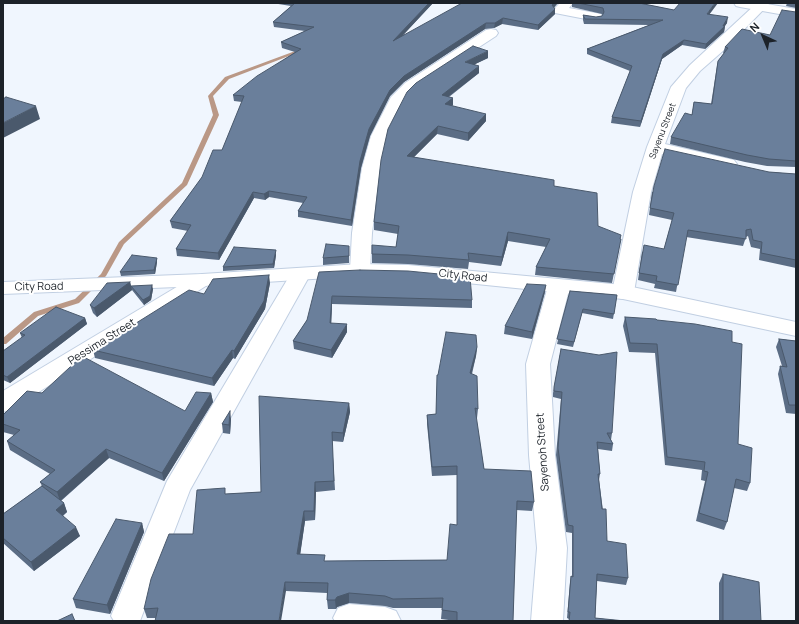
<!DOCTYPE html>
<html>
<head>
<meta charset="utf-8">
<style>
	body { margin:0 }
	#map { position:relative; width:799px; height:624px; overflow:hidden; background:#f0f6fe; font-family:Manrope,sans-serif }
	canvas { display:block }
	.frame { position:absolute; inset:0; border:4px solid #1c2229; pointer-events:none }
	.north { position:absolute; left:743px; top:16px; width:40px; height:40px; -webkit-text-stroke:3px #fff; paint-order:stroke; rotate:316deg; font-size:11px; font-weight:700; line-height:16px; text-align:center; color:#1c2229 }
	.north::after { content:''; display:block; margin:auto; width:14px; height:18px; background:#1c2229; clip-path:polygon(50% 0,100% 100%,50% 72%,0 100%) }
</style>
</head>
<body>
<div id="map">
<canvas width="799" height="624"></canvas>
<div class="frame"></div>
<div class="north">N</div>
</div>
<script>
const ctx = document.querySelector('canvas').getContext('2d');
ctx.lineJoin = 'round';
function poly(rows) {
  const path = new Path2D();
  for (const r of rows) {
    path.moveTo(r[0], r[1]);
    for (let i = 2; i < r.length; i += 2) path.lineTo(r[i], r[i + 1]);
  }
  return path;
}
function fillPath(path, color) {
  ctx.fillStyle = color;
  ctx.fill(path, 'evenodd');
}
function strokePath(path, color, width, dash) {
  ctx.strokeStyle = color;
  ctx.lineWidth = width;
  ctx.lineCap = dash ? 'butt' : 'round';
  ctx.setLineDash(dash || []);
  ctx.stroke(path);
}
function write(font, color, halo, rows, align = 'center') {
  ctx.font = font + ' Manrope,sans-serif';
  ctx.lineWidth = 4;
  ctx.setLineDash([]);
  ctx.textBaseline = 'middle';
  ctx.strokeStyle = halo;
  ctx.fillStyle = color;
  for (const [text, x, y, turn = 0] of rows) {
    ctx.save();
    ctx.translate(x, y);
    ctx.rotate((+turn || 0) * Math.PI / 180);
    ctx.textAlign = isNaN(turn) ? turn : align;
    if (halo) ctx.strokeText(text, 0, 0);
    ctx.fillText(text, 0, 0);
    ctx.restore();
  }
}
fillPath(poly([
	[298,50,302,51,229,79,213,96,219,115,187,185,124,244,106,276,79,303,38,316,6,344,3,344,3,338,34,312,75,299,101,274,119,242,182,183,213,115,208,96,225,77,298,50]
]), '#ba9886');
const street = poly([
	[560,3,573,3,569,8,601,14,602,17,601,20,596,21,555,13,553,10,560,3],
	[757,3,770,3,724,50,700,71,686,88,665,144,734,160,737,164,734,168,728,169,662,154,651,192,634,292,631,297,623,299,615,297,612,292,633,192,647,147,671,87,690,65,757,3],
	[491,29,496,30,498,33,496,36,415,89,406,99,387,136,380,168,372,233,370,270,367,274,360,276,353,274,350,270,352,233,362,168,371,136,391,97,405,83,486,30,491,29],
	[300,269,307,271,310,275,190,490,140,621,114,621,111,616,167,481,290,275,293,271,300,269],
	[202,274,209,276,213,280,209,284,12,409,3,412,3,391,195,276,202,274],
	[559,280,566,281,570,286,550,364,555,455,567,548,563,621,531,621,537,548,529,455,526,364,548,286,552,281,559,280],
	[349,604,385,607,396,611,401,621,335,621,333,618,338,608,349,604]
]);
const secondary = poly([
	[360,264,408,265,623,285,796,322,796,336,623,299,408,277,360,276,202,286,3,294,3,282,202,274,360,264]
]);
const highway = poly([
	[734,3,761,3,796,9,796,17,740,7,736,6,734,3]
]);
strokePath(street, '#c1cfe2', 2);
strokePath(secondary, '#c1cfe2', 2);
strokePath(highway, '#c1cfe2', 2);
fillPath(street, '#fff');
fillPath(secondary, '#fff');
fillPath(highway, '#fff');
fillPath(poly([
	[272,3,433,3,403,35,554,7,555,14,538,30,502,24,494,28,485,29,404,82,390,96,370,136,361,168,352,226,298,217,298,211,303,203,269,197,265,200,254,198,219,260,177,256,176,249,188,231,172,228,170,221,222,150,242,102,234,101,233,95,295,52,282,48,281,42,305,31,274,27,273,22,291,6],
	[572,3,639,3,674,10,710,14,727,23,725,26,724,32,705,49,682,45,662,59,640,127,611,123,612,117,630,71,587,54,587,49,649,25,584,24,583,20,583,15,596,17,602,16,603,15,602,14,572,7],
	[787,3,796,3,796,8,786,6],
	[796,12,796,167,767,166,745,162,670,144,671,137,692,114,694,102,711,104,717,66,718,61,724,53,723,53,725,47,770,35],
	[488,51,488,58,475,64,479,73,449,97,453,98,453,105,452,106,486,121,468,141,437,134,414,157,554,186,598,226,620,239,621,239,612,283,535,275,536,267,546,247,508,241,501,266,469,262,468,269,408,264,372,263,372,254,396,247,398,234,374,230,374,222,388,129],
	[769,172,796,174,796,268,759,260,760,249,751,247,748,236,746,237,743,246,686,237,676,292,654,288,655,284,638,280,642,252,664,249,672,220,649,215,652,192],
	[349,253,349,263,323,265,323,258],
	[276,255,274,268,223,271,223,267],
	[157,258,157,262,155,274,121,276,120,272],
	[360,270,472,300,472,308,332,304,331,323,347,332,332,358,294,349,293,341,307,320],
	[130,282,132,290,97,317,93,313,90,305],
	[270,283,265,309,235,359,233,358,214,386,95,358,93,350,204,294],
	[131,286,153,289,151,300,144,305,132,290],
	[570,291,617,295,613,319,582,313,573,347,557,344],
	[545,292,532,339,504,334,505,326],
	[625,317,657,320,732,342,738,444,750,483,747,491,734,488,727,522,724,530,696,521,705,481,701,480,702,470,665,465,655,353,629,352,623,326],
	[85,318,87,324,10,383,3,380,3,351,22,338,20,333],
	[779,339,796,341,796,414,786,413,778,374,780,366,782,366,776,347],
	[477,347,476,356,472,374,478,409,477,418,476,418,484,469,534,502,532,511,516,510,513,621,456,621,441,619,442,608,393,608,385,606,349,603,337,607,336,609,328,609,327,600,327,593,286,591,156,618,147,618,144,609,226,494,261,492,349,403,350,412,343,442,332,441,335,490,316,492,315,520,305,521,300,554,325,561,447,560,457,525,457,475,432,476,427,424,427,415,436,414,438,375],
	[561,349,612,433,611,440,613,444,612,451,598,449,600,474,599,480,607,541,628,578,626,585,597,581,595,618,625,621,569,621,569,619,567,618,570,583,571,576,572,577,572,533,566,532,556,455,561,399,553,397,553,393],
	[42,393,185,411,211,393,213,402,164,481,109,458,61,501,64,503,67,512,63,516,80,536,34,571,3,543,3,514,42,486,40,482,50,474,10,450,7,441,14,435,3,432,3,415],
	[231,419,230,434,223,433,222,424],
	[142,523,144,532,110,614,76,608,73,599],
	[723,574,761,621,719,621,719,583]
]), '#5b6d85');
fillPath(poly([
	[429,3,433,3,393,46,393,41],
	[554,3,558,3,552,10,552,5],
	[715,3,718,3,706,19,707,14],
	[555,9,555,14,538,30,538,25],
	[728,17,727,23,724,27,725,26,724,32,705,49,706,44,723,26],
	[503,18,502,24,494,28,495,23],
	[486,23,485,29,404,82,390,96,370,136,361,168,352,226,351,220,360,161,369,129,390,90,404,76],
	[684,40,682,45,662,59,640,127,641,121,663,54],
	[488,51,488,58,465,69,465,62],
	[479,66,479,73,441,102,442,95],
	[453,98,453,105,444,112,445,104],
	[36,106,40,119,3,138,3,123],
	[486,114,486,121,468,141,468,133],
	[438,126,437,134,407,164,407,156],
	[269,191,269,197,265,200,264,194],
	[253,192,254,198,219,260,218,253],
	[508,232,508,241,501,266,502,257],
	[276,250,276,255,274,268,273,264],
	[157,258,157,262,155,274,154,270],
	[269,275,270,283,265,309,235,359,234,351],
	[130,282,132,290,97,317,94,308],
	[152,285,153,289,151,300,144,305,143,300],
	[546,285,545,292,532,339,532,332],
	[332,296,332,304,331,331,330,323],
	[85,318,87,324,10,383,7,377],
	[347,324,347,332,332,358,331,350],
	[477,347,476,356,469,382,470,373],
	[232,350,233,358,214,386,212,378],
	[211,393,213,402,164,481,162,473],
	[349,403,350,412,343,442,343,433],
	[230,411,231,419,230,434,229,425],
	[106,449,109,458,60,501,57,492],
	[315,482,316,492,315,520,314,511],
	[64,503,67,512,59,518,56,510],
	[304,511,305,521,299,563,297,554],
	[142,523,144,532,110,614,107,605],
	[76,527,80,536,34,571,31,562],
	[285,582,286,591,281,621,279,621],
	[349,593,349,603,337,607,336,609,335,600,337,597]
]), '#4a596c');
const building = poly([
	[295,3,429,3,393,41,462,3,554,3,552,5,555,9,538,25,503,18,495,23,486,23,404,76,390,90,369,129,360,161,351,220,298,211,307,197,269,191,264,194,253,192,218,253,176,249,191,225,170,221,202,177,213,150,222,150,244,96,233,95,257,76,301,49,281,42,314,27,273,22,295,3],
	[578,3,639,3,674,10,680,3,715,3,707,14,728,17,723,26,725,26,706,44,684,40,663,54,641,121,612,117,632,66,587,49,663,20,585,19,583,15,596,17,602,16,604,12,603,8,578,3],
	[782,10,796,12,796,161,769,159,747,155,671,137,685,113,692,115,694,102,712,104,718,61,728,48,725,47,742,29,770,35,782,10],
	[473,46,488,51,465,62,479,66,442,95,453,98,445,104,486,114,468,133,438,126,407,156,554,180,554,186,597,193,598,226,621,235,620,239,621,239,614,274,536,267,550,239,508,232,502,257,468,253,469,260,408,255,372,254,372,245,396,247,399,226,374,222,381,160,388,129,407,92,416,83,473,46],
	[6,97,36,106,3,123,3,99,6,97],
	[665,149,769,172,796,174,796,260,761,253,762,242,753,240,751,229,746,230,746,239,688,230,678,285,656,281,657,276,639,273,644,245,664,249,674,213,650,208,654,186,665,149],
	[326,244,349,246,349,256,323,258,326,244],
	[234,247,276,250,273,264,223,267,234,247],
	[132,255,157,258,154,270,120,272,132,255],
	[360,270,408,271,470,277,472,300,332,296,330,323,347,324,331,350,293,341,307,320,319,272,360,270],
	[269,275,264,301,234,351,232,350,212,378,93,350,189,290,204,294,213,279,269,275],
	[130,282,94,308,90,305,107,283,130,282],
	[527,284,546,285,532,332,505,326,527,284],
	[152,285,150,296,143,300,131,286,152,285],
	[570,291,617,295,614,314,583,309,574,342,557,339,570,291],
	[56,307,85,318,7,377,3,375,3,351,25,335,20,333,56,307],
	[625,317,656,319,657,320,695,324,732,331,732,342,742,344,738,444,752,448,750,483,736,479,727,522,699,513,708,472,704,471,705,462,667,457,657,344,630,343,625,317],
	[446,332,476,335,477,347,470,373,477,376,478,409,475,408,484,469,531,471,534,502,517,501,513,621,457,621,457,612,442,610,443,598,393,599,385,596,349,593,337,597,335,600,327,600,328,583,285,582,279,621,155,621,158,608,144,609,151,579,169,534,193,534,197,490,225,488,225,494,261,492,259,396,349,403,343,433,332,432,334,481,315,482,314,511,304,511,297,554,325,555,324,561,447,560,450,524,457,525,457,466,432,467,427,415,436,414,437,375,438,375,446,332],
	[779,339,796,341,796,405,789,405,780,366,787,367,779,339],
	[561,349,599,355,617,352,612,433,607,433,613,444,597,442,600,474,598,474,602,509,606,509,607,541,626,544,628,578,597,574,595,618,625,621,569,621,570,612,568,612,571,576,573,577,573,526,568,525,558,448,562,392,554,391,554,387,561,349],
	[82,356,185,411,196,392,211,393,162,473,106,449,57,492,40,482,55,470,7,441,20,430,3,424,3,415,27,391,42,393,82,356],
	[230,411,229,425,222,424,230,411],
	[42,486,64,503,56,510,76,527,31,562,3,538,3,514,42,486],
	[116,519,142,523,107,605,73,599,116,519],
	[723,574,759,582,761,621,723,621,723,574],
	[72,614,75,621,57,621,72,614]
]);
fillPath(building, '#6a7f9b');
strokePath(building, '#4a596c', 1);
write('9px', '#1c2229', '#fff', [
	["Sayenu Street",663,131,-69]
]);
write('11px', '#1c2229', '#fff', [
	["City Road",463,276,6],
	["City Road",39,287,-1],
	["Pessima Street",102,342,-32],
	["Sayenoh Street",543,452,-94]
]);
</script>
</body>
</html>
